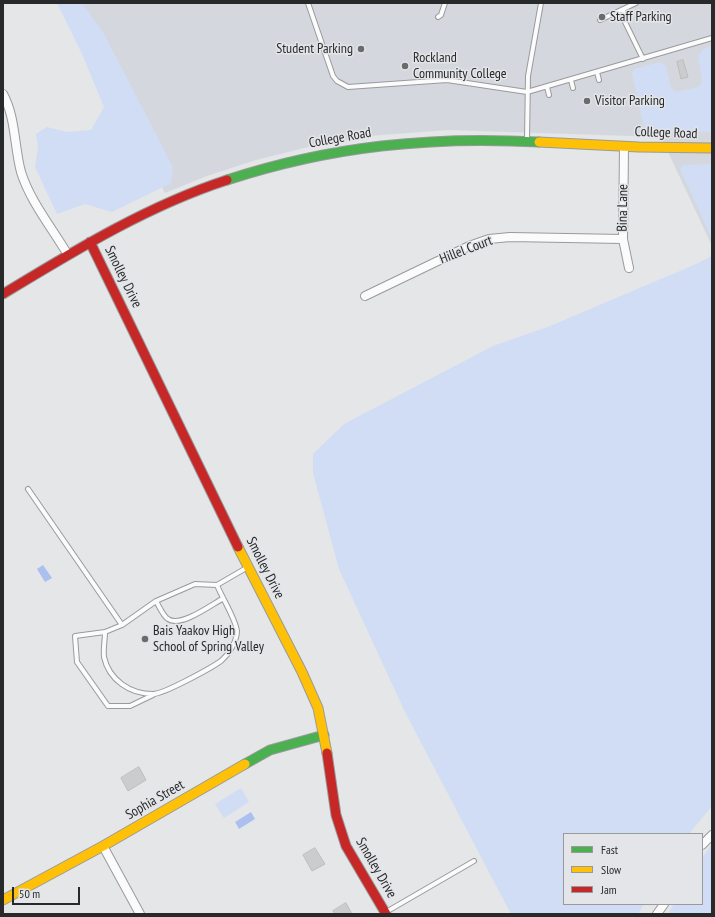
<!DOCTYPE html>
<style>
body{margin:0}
#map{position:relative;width:715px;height:917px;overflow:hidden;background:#e4e6e8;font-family:"PT Sans Narrow",sans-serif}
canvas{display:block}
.frame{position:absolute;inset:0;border:4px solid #28292a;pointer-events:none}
.legend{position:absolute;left:563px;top:833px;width:140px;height:72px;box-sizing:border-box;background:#e3e5e9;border:1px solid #989a9d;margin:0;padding:5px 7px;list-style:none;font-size:12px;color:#28292a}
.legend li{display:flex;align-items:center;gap:8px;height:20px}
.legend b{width:20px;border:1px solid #989a9d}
.scale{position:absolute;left:12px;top:887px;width:68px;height:18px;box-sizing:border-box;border:2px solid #28292a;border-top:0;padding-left:5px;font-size:12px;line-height:14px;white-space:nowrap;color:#28292a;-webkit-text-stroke:3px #e3e5e9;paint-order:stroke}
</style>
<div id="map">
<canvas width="715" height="917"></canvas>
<div class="frame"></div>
<ul class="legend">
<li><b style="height:5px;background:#4caf50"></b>Fast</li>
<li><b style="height:5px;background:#ffc107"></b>Slow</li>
<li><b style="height:5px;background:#c62828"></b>Jam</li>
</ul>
<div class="scale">50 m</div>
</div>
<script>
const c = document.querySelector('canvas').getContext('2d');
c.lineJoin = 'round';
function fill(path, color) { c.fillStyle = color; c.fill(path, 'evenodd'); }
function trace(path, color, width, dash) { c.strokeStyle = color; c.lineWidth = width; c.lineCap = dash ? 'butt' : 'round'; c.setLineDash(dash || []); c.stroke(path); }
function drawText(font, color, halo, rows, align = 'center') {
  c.font = font + ' "PT Sans Narrow",sans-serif'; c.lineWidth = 3; c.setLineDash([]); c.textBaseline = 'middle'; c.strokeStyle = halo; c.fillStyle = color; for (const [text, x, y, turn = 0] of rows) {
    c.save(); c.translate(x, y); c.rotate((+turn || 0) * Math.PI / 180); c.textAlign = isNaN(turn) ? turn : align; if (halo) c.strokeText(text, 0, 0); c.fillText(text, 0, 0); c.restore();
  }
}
fill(new Path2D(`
 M65,3h647v243l-51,-109 -213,-7 -79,6 -57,10 -56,14 -49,16 -42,17z`), '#d4d8de');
fill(new Path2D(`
 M57,3h25l21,29 70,135 -2,16 -59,29 -27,-8 -28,10 -22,-47 3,-20 -2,-13 11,-7 20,5 24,-2 13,-23 -22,-53z
 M712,46v86h-64l-4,-4 -12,-54 2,-5 26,-7 6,4 5,21 4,5 24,-5 3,-5 -4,-26 5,-7z
 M712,164v75l-32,-70 4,-4z
 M712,253v553l-23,28h-125v70h80l-6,10h-127l-106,-202 -66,-143 -26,-96v-19l31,-30 149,-78 57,-20 144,-61 16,-8z
 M241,788l8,14 -25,16 -9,-14z
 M712,844v70h-44l6,-10h28v-46z`), '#d1ddf4');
fill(new Path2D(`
 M43,565l9,13 -7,4 -8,-13z
 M251,812l4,7 -16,10 -4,-7z`), '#abc0ee');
const building = new Path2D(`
 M683,60l5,17 -7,2 -4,-17z
 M139,767l7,13 -18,11 -7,-13z
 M315,848l10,16 -13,7 -9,-16z
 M346,903l6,11h-17l-2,-3z`);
fill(building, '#cbccce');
trace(building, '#bcbdbf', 1);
const lane = new Path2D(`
 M308,3l25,73 4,5 11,6 99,-7 80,12 185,-54
 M623,9l2,13 18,37
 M438,17l3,-2 4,-12
 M600,20l36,-17
 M597,72l2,8
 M571,80l2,8
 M547,87l2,8
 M527,139l1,-63 13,-73
 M28,489l94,136
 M217,585c5,13 20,36 20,47 -1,11 -8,22 -16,29 -10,7 -57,33 -68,33 -23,0 -44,-14 -49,-37 -1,-8 1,-17 1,-25l17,-7 34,-24 39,-17 22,1 31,-18
 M156,601c3,5 7,15 12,18 12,9 43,-14 54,-20
 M105,632l-30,4 2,26 31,44h22l23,-11
 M386,912l88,-51`);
const street = new Path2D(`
 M3,94c13,24 11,52 18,78 9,29 31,56 47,83
 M624,146l-1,93 6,29
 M365,296l104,-50 20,-7 21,-2 113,2
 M702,845l10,-10
 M103,846l37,68
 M657,914l7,-10`);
const fast = new Path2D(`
 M227,180c104,-34 204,-44 312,-38
 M245,764l25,-14 54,-15`);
const slow = new Path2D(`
 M539,142l100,5 73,1
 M238,547l64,125 16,36 9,45
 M3,900l100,-54 142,-82`);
const jam = new Path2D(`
 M90,242l148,305
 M3,294c71,-43 144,-88 224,-114
 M327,753l9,62 10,31 40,68`);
trace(lane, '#999a9c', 6);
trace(street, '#999a9c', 10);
trace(fast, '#999a9c', 11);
trace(slow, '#999a9c', 11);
trace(jam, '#999a9c', 11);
trace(lane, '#fbfbfc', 4);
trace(street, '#fbfbfc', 8);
trace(fast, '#4caf50', 9);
trace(slow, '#ffc107', 9);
trace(jam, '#c62828', 9);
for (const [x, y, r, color] of [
 [602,17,4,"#6a6b6c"],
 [361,49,4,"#6a6b6c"],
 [405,66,4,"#6a6b6c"],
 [587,101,4,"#6a6b6c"],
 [145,639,4,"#6a6b6c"]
]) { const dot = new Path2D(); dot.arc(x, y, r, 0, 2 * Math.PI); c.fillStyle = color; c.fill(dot); trace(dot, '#e3e5e9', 1.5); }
drawText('14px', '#28292a', '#e3e5e9', [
 ["Staff Parking",610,17],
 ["Student Parking",353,49,"right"],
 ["Rockland",413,58],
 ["Community College",413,74],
 ["Visitor Parking",595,101],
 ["Bais Yaakov High",153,631],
 ["School of Spring Valley",153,647]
], 'left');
drawText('14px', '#28292a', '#e3e5e9', [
 ["College Road",666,133,2],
 ["College Road",340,138,-10],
 ["Bina Lane",623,208,-89],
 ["Hillel Court",466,250,-21],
 ["Smolley Drive",123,277,64],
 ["Smolley Drive",265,568,63],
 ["Sophia Street",155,800,-30],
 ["Smolley Drive",376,868,60]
]);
</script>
